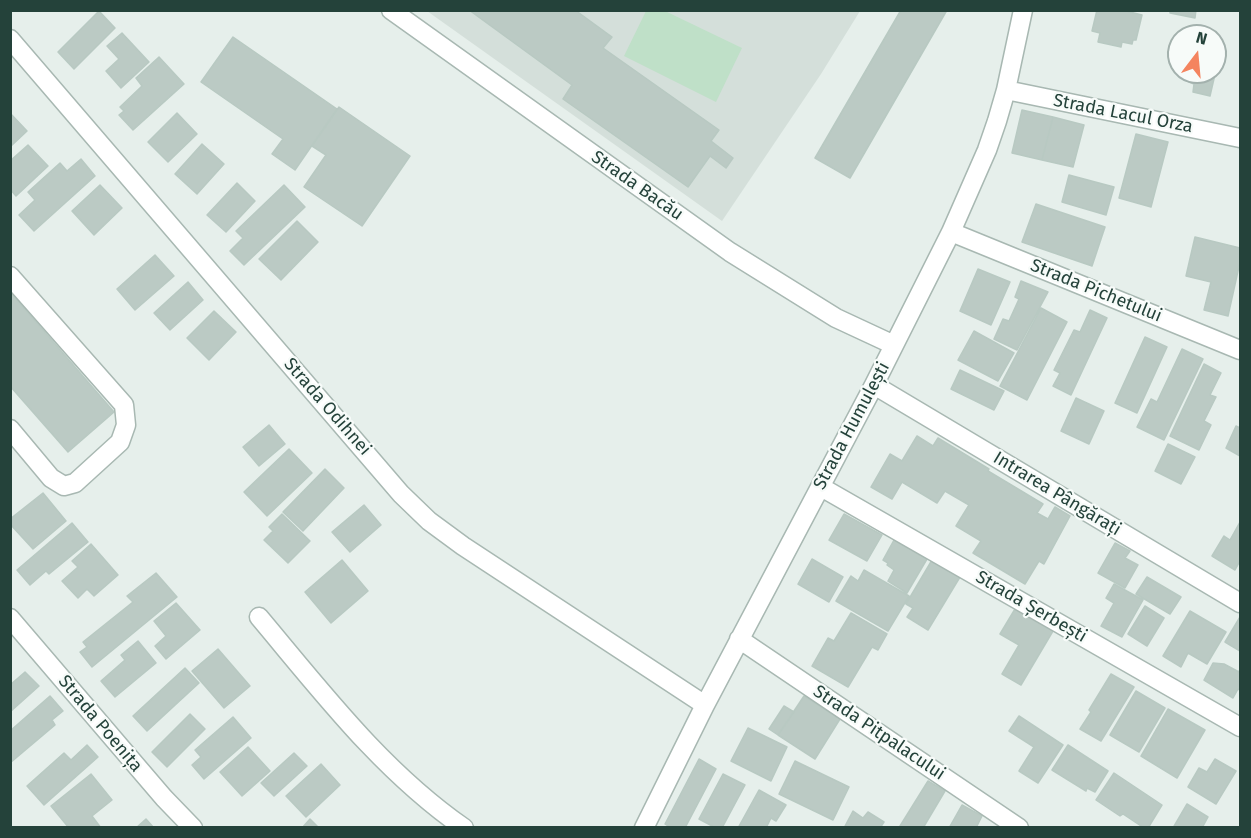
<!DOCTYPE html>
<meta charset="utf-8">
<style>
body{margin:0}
#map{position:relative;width:1251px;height:838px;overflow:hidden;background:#e6efeb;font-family:"Fira Sans",sans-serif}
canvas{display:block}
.frame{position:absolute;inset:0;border:12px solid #24423a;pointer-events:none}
.north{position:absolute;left:1167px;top:24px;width:60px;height:60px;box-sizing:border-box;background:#f7fbf9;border:2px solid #a3b1ad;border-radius:50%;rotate:16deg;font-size:16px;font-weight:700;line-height:24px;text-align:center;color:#24423a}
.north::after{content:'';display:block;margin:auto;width:21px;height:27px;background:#f4845f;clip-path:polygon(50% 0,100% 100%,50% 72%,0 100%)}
</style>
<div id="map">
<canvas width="1251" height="838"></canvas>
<div class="frame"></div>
<div class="north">N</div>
</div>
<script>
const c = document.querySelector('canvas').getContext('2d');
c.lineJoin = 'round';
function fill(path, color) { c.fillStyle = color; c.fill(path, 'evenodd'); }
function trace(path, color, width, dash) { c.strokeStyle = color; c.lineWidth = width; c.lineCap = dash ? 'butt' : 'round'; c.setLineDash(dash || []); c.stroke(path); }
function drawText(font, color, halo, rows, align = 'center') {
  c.font = font + ' "Fira Sans",sans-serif'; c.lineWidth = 4.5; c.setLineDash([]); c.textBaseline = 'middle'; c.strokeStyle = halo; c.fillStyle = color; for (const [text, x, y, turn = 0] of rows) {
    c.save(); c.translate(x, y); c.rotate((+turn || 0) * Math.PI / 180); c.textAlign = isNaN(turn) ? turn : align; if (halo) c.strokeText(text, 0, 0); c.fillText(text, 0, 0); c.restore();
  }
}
fill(new Path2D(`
 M427,11h433l-39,63 -99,147z`), '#d4dfda');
fill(new Path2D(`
 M646,11h19l77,37 -26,54 -92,-46z`), '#bfe0c8');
const building = new Path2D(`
 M469,10h106l37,27 -9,11 116,82 -8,11 22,17 -7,10 -16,-12 -22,31 -125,-88 9,-14z
 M901,10h46l-97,168 -35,-20z
 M1097,10h25l20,5 -6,25h-3l-1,4 -10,-2 -1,5 -23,-5 2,-9 -8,-2z
 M1170,10h26l-1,8 -25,-5z
 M99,11l16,17 -41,41 -16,-17z
 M122,33l27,29 -28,26 -15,-17 13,-12 -12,-13z
 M233,37l104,72 -42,61 -23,-16 11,-15 -82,-57z
 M1215,43l7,1 -12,52 -17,-4 1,-8 -5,-2 2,-10h24z
 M159,57l25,27 -51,46 -14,-15 5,-4 -4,-4 22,-21 -6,-8z
 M339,107l71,49 -48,70 -58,-39 22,-32 -14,-9z
 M1022,110l31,7 -11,43 -30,-7z
 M10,113l17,18 -17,16z
 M177,113l20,21 -29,28 -20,-20z
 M1053,117l31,8 -11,42 -31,-7z
 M1136,134l32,8 -17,65 -32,-9z
 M202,144l22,20 -27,30 -22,-20z
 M28,145l20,21 -32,30 -6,-7v-28z
 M81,159l14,17 -61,55 -15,-16 16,-15 -7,-8 32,-29 7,8z
 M1069,175l45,12 -8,28 -44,-13z
 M237,183l18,18 -29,31 -19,-17z
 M100,185l22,23 -28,27 -22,-24z
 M284,185l21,22 -61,58 -14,-14 13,-13 -7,-7z
 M1036,204l69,23 -13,39 -70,-24z
 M297,221l21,21 -37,38 -22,-21z
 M1195,237l45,11v14l-12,54 -24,-6 7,-28 -25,-6z
 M155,255l19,21 -39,34 -18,-21z
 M978,269l32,13 -19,43 -31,-14z
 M1021,281l27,11 -31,58 -23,-11 9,-20 6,2 10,-22 -4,-2z
 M188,282l15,18 -33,30 -16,-17z
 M10,292l104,120 -46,40 -58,-66z
 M1041,308l26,14 -40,78 -27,-14z
 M1090,310l17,8 -36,77 -18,-9 7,-13 -6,-3 20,-40 6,2z
 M214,311l22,21 -27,28 -22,-22z
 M974,331l40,22 -16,28 -40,-21z
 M1145,337l22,10 -30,66 -22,-10z
 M1182,349l21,10 -39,81 -27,-13 14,-28 6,3z
 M1204,364l17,9 -11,22 6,2 -12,24 7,4 -12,25 -29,-14z
 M960,370l44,21 -10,19 -43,-21z
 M1076,398l28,13 -15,33 -28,-13z
 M269,425l16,19 -26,22 -16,-19z
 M1236,426l4,2v28l-14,-8z
 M917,436l16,10 5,-8 51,31 -1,2 55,33 -6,9 11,6 7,-12 15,9 -26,48 -5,-3 -14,23 -52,-31 8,-12 -25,-15 13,-21 -24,-14 -8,12 -35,-21 -10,17 -21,-12 19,-33 12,7z
 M1168,444l27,13 -14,27 -26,-13z
 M289,449l23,24 -45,43 -23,-24z
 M325,469l19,19 -41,43 -20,-19z
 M43,493l23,28 -33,28 -23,-25v-5z
 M364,505l17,20 -31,27 -18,-20z
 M282,514l28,27 -22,22 -24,-23 9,-9 -4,-4z
 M844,514l38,21 -15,26 -38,-21z
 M1240,522v39l-5,9 -23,-14 12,-20 6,4z
 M72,523l16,19 -39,32 -3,-3 -16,14 -13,-15z
 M894,540l33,19 -20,34 -19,-12 6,-11 -7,-5 1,-2 -5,-3z
 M1115,543l15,8 -5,7 13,7 -13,23 -27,-15z
 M91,544l27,31 -24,21 -7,-7 -9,9 -16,-17 16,-14 -6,-6z
 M812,559l31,18 -14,25 -31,-18z
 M342,560l26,31 -37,32 -26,-31z
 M932,560l28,17 -32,53 -21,-13 6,-9 -7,-4z
 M864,570l45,26 -21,35 -52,-30 15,-25 7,5z
 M156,573l21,24 -85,70 -12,-15 7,-5 -4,-5 50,-40 -6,-6z
 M1147,577l34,20 -11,17 -34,-20z
 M1114,584l29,16 -21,37 -21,-11 13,-23 -8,-5z
 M176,603l24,27 -34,29 -11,-13 11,-10 -12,-15z
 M1145,606l19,12 -17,28 -19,-12z
 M1015,609l38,22 -32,54 -19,-11 17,-29 -19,-11z
 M1190,611l36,21 -19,32 -19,-11 -7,14 -18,-11z
 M851,613l36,21 -9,16 -6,-3 -24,40 -36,-21 16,-28 6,3z
 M1240,617v34l-15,-9z
 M138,641l18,22 -41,34 -14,-16 24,-21 -4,-5z
 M218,649l32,37 -26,22 -32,-37z
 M1213,663l11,1 15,8 1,-3v21l-2,-1 -5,9 -29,-18z
 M185,668l14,15 -52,48 -14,-15z
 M25,672l14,14 -29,26v-27z
 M1111,674l23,13 -33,54 -21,-12 11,-17 -2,-2z
 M1136,691l29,17 -26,44 -29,-17z
 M50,696l13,15 -11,9 3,5 -45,38v-32z
 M804,696l36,23 -25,40 -37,-24z
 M784,706l10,6 -16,23 -9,-6z
 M1168,709l37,21 -28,48 -36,-22z
 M190,714l15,15 -38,38 -15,-15z
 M1019,716l44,29 -25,38 -19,-12 15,-24 -25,-16z
 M233,717l18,21 -47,41 -12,-14 9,-8 -6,-7z
 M748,728l39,19 -16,34 -40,-20z
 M87,745l11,12 -54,48 -17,-19 37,-33 7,7z
 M1068,745l40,26 -13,21 -8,-4 -1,3 -34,-21z
 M248,747l22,24 -28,25 -22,-24z
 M294,753l13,13 -33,30 -13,-13z
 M699,759l17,10 -31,59h-14l-6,-4z
 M1215,759l21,12 -20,33 -28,-17 11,-19 8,4z
 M795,761l54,26 -16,33 -54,-26z
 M321,764l19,21 -34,32 -20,-21z
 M1114,773l48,32 -14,23h-4l-21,-14 -3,2 -24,-16z
 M91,774l21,26 -20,16 9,12h-32l-18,-22z
 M723,774l22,11 -23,43h-6l-17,-9z
 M928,781l17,10 -22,37h-21l-2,-2z
 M759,790l27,15 -10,16 -5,-3 -5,10h-28z
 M1187,804l21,13 -6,11h-29z
 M962,805l20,11 -6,12h-27z
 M853,811l10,7 5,-6 16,10 -4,6h-36z
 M146,819l8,9h-18z
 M310,819l9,9h-17z`);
fill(building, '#bbcac4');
trace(building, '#b8c9c2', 1.5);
const minor = new Path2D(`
 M391,10l339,242 106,66 58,27
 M10,39l391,455 28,27 34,25 242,159
 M1006,90l234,48
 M951,232l289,118
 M10,276l114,129 2,20 -6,17 -45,41 -11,3 -13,-8 -41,-49
 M874,385l366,218
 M821,487l419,240
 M259,617c63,75 123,154 205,211
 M10,618l154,180 29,30
 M739,639l280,189
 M644,828l61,-123 169,-320 77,-153 36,-82 10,-29 9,-31 17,-80`);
trace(minor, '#a8b8b2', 21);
trace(minor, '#fff', 18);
drawText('18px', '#24423a', '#f7fbf9', [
 ["Strada Lacul Orza",1123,114,11],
 ["Strada Bacău",637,186,35],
 ["Strada Pichetului",1096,291,22],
 ["Strada Odihnei",327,407,49],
 ["Strada Humulești",852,426,-62],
 ["Intrarea Pângărați",1057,494,31],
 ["Strada Șerbești",1031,607,30],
 ["Strada Poenița",100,724,50],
 ["Strada Pitpalacului",879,733,34]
]);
</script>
